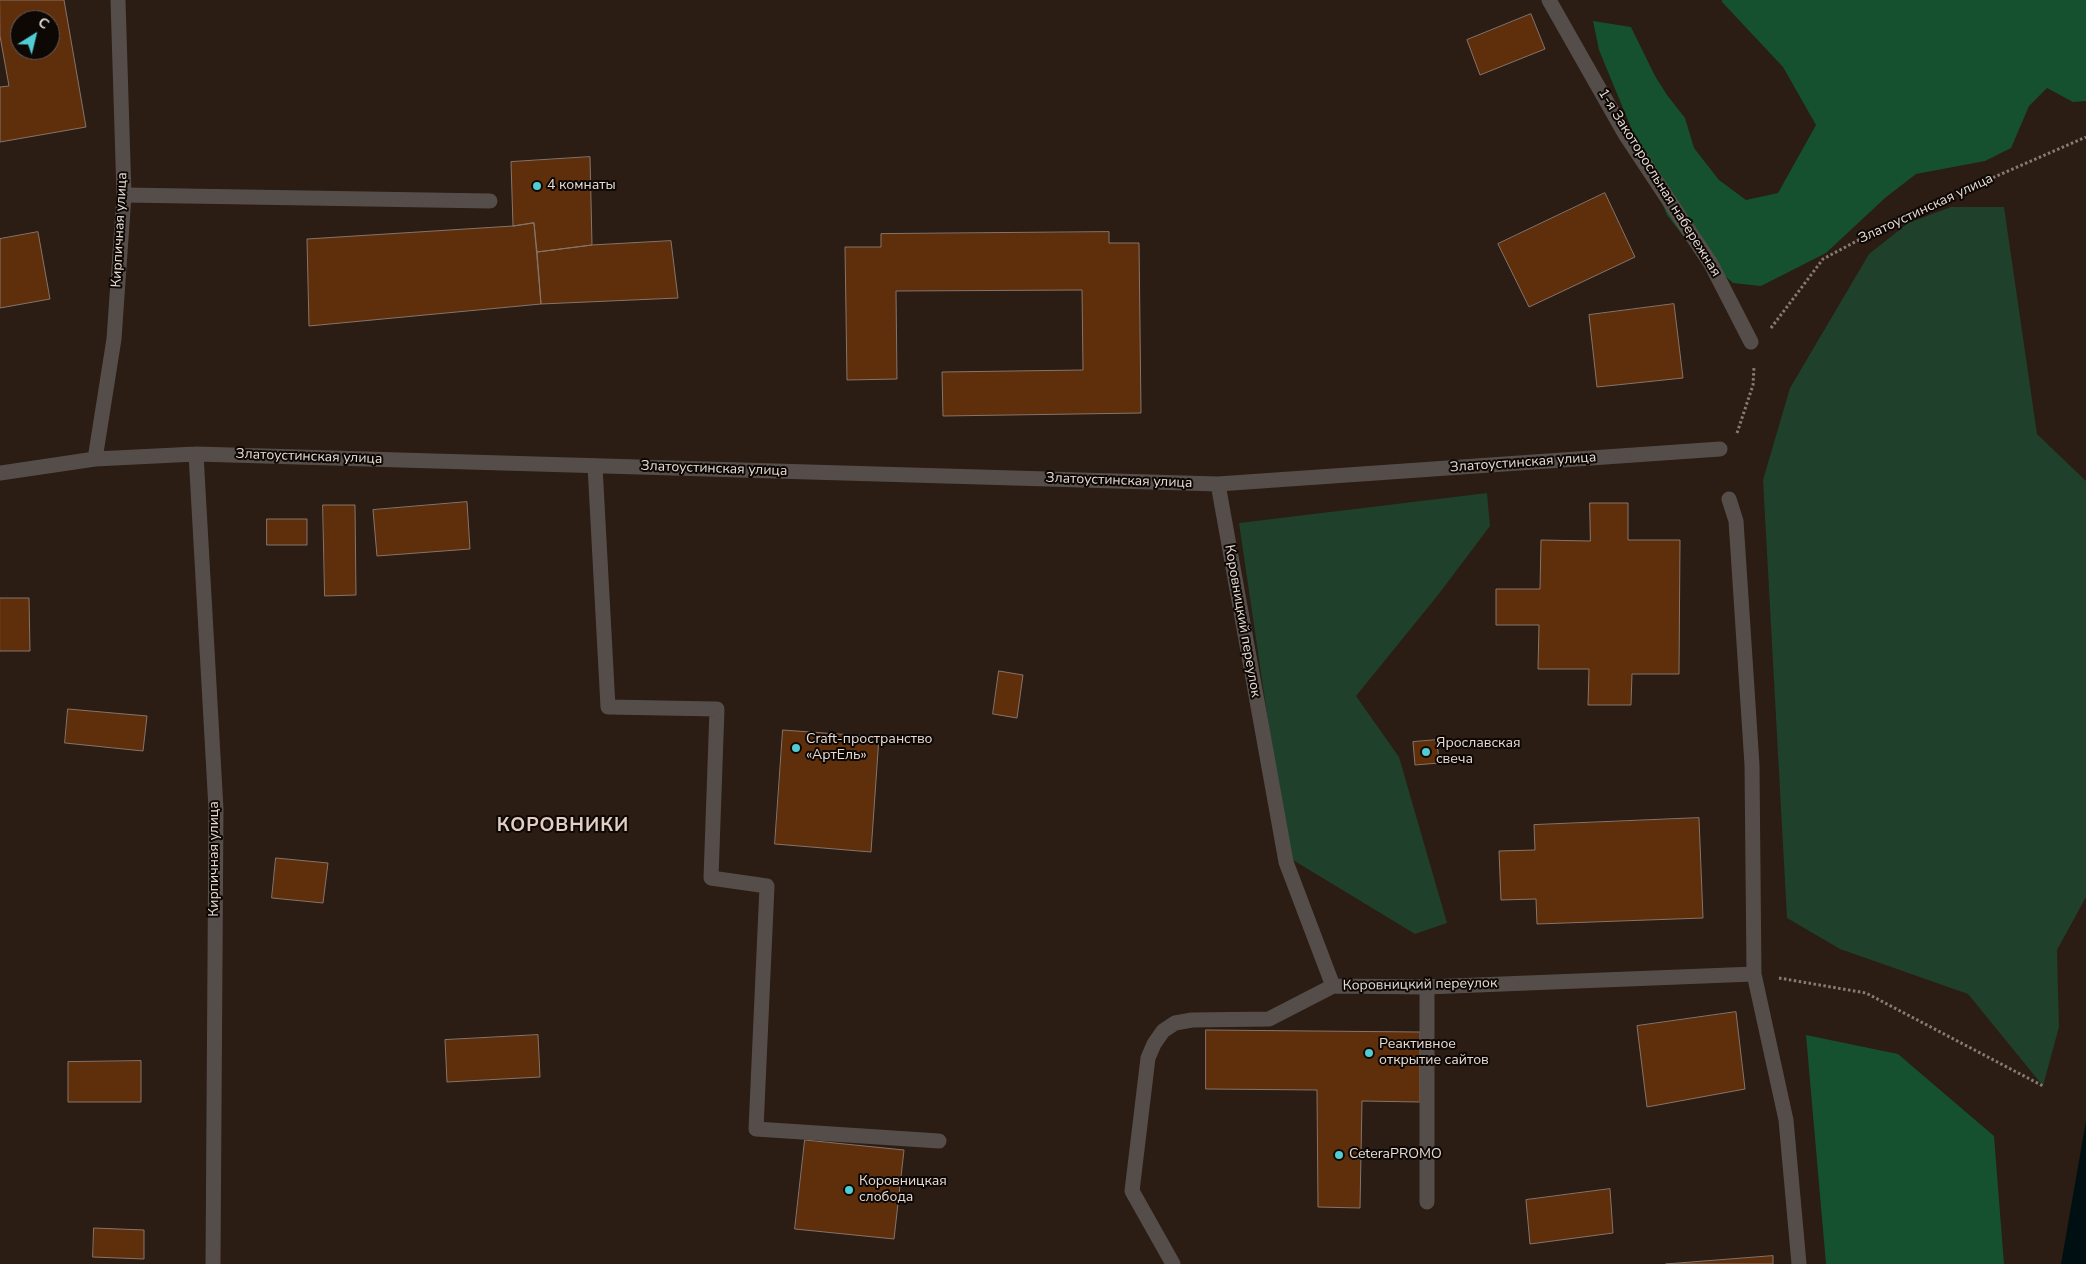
<!DOCTYPE html>
<meta charset="utf-8">
<style>
body{margin:0}
#map{position:relative;width:2086px;height:1264px;overflow:hidden;background:#2b1c14;font-family:"Nunito Sans",sans-serif}
canvas{display:block}
.north{position:absolute;left:10px;top:10px;width:50px;height:50px;box-sizing:border-box;background:#0e0805;border:1px solid #645c58;border-radius:50%;rotate:36deg;font-size:14px;font-weight:700;line-height:20px;text-align:center;color:#e6dbd5}
.north::after{content:'';display:block;margin:auto;width:18px;height:22px;background:#51ccd3;clip-path:polygon(50% 0,100% 100%,50% 72%,0 100%)}
</style>
<div id="map">
<canvas width="2086" height="1264"></canvas>
<div class="north">С</div>
</div>
<script>
const c = document.querySelector('canvas').getContext('2d');
c.lineJoin = 'round';
function fill(path, color) { c.fillStyle = color; c.fill(path, 'evenodd'); }
function trace(path, color, width, dash) { c.strokeStyle = color; c.lineWidth = width; c.lineCap = dash ? 'butt' : 'round'; c.setLineDash(dash || []); c.stroke(path); }
function drawText(font, color, halo, rows, align = 'center') {
  c.font = font + ' "Nunito Sans",sans-serif'; c.lineWidth = 4; c.setLineDash([]); c.textBaseline = 'middle'; c.strokeStyle = halo; c.fillStyle = color; for (const [text, x, y, turn = 0] of rows) {
    c.save(); c.translate(x, y); c.rotate((+turn || 0) * Math.PI / 180); c.textAlign = isNaN(turn) ? turn : align; if (halo) c.strokeText(text, 0, 0); c.fillText(text, 0, 0); c.restore();
  }
}
fill(new Path2D(`
 M1951,207h53l33,227 49,47v416l-29,53 2,77 -16,59 -75,-92 -128,-45 -53,-31 -24,-438 27,-92 79,-134 39,-31z
 M1487,493l3,33 -52,69 -82,101 43,61 48,166 -32,11 -127,-77 -49,-334z`), '#1f402b');
fill(new Path2D(`
 M1722,0h364v101l-13,1 -26,-14 -18,18 -18,42 -26,13 -69,13 -31,24 -59,55 -65,33 -28,-3 -42,-37 -24,-31 -68,-165 -6,-29 38,6 24,49 12,19 18,23 9,30 25,32 27,20 32,-7 38,-68 -33,-58 -61,-65z
 M1806,1035l92,19 96,82 10,128h-178z`), '#15502f');
fill(new Path2D(`
 M2086,1121v143h-25z`), '#001012');
const building = new Path2D(`
 M0,0h64l22,127 -86,15v-55l9,-1 -9,-50zM20,20h30v30h-30z
 M1531,14l14,35 -65,26 -13,-35z
 M590,157l2,88 -55,7 -3,-29 -21,3 -2,-64z
 M1605,193l30,64 -106,50 -31,-63z
 M534,223l7,81 -232,22 -2,-87 206,-13z
 M38,232l12,67 -50,9v-69z
 M1109,232v11h30l2,170 -198,3 -1,-44 141,-2 -1,-80 -186,1 1,88 -50,1 -2,-133h36v-13z
 M671,241l7,57 -137,6 -4,-52 55,-7z
 M1674,304l9,74 -86,9 -8,-72z
 M467,502l3,47 -93,7 -4,-46z
 M1590,503h38v37h52l-1,134h-47l-1,31h-43l1,-36h-51l1,-44h-43v-36h44l1,-49 49,1z
 M323,505h32l1,90 -31,1z
 M267,519h40v26h-40z
 M0,598h29l1,53h-30z
 M999,671l24,4 -6,43 -24,-4z
 M68,709l79,7 -4,35 -78,-8z
 M783,730l96,7 -8,115 -96,-8z
 M1437,740l2,23 -24,2 -2,-23z
 M1699,818l4,100 -166,6 -1,-25 -35,1 -2,-49 36,-1 -1,-25z
 M276,858l52,5 -5,40 -51,-5z
 M1736,1012l9,77 -98,18 -10,-81z
 M1206,1030l214,2v70l-58,-1 -2,107 -42,-1 -1,-117 -111,-1z
 M538,1035l2,42 -93,5 -2,-42z
 M141,1061v41h-73v-40z
 M805,1140l99,10 -10,89 -99,-10z
 M1610,1189l3,44 -83,11 -4,-44z
 M94,1228l50,2v29l-51,-2z
 M1773,1256v8h-107z`);
fill(building, '#5f2f0c');
trace(building, '#86746a', 1);
trace(new Path2D(`
 M1771,328l52,-69 75,-40 188,-82
 M1737,433l16,-48 1,-18
 M1779,978l87,15 177,93`), '#887b74', 3, [2.5, 2.5]);
trace(new Path2D(`
 M124,195l366,6
 M595,466l13,241 109,2 -6,169 56,8 -11,243 183,12
 M1427,987v215`), '#554d49', 15);
trace(new Path2D(`
 M1549,0l76,134 86,130 40,78
 M196,454l20,355 -3,455
 M95,459l19,-120 10,-144 -6,-195
 M0,473l95,-14 101,-5 1022,30 502,-35
 M1218,484l68,378 47,124 94,1 327,-13
 M1729,499l7,22 16,244 2,209 32,146 13,144
 M1173,1264l-41,-73 16,-133 6,-14 9,-13 12,-8 17,-3 77,-1 64,-33`), '#554d49', 15);
for (const [x, y, r, color] of [
 [537,186,5,"#51ccd3"],
 [796,748,5,"#51ccd3"],
 [1426,752,5,"#51ccd3"],
 [1369,1053,5,"#51ccd3"],
 [1339,1155,5,"#51ccd3"],
 [849,1190,5,"#51ccd3"]
]) { const dot = new Path2D(); dot.arc(x, y, r, 0, 2 * Math.PI); c.fillStyle = color; c.fill(dot); trace(dot, '#0e0805', 2); }
drawText('14px', '#e6dbd5', '#0e0805', [
 ["1-я Закоторосльная набережная",1659,183,58],
 ["Златоустинская улица",1926,209,-25],
 ["Кирпичная улица",120,230,-87],
 ["Златоустинская улица",309,457,2],
 ["Златоустинская улица",1523,463,-4],
 ["Златоустинская улица",714,469,2],
 ["Златоустинская улица",1119,481,2],
 ["Коровницкий переулок",1242,621,80],
 ["Кирпичная улица",215,859,-90],
 ["Коровницкий переулок",1420,985,-1]
]);
drawText('14px', '#e6dbd5', '#0e0805', [
 ["4 комнаты",547,186],
 ["Craft-пространство",806,740],
 ["«АртЕль»",806,756],
 ["Ярославская",1436,744],
 ["свеча",1436,760],
 ["Реактивное",1379,1045],
 ["открытие сайтов",1379,1061],
 ["CeteraPROMO",1349,1155],
 ["Коровницкая",859,1182],
 ["слобода",859,1198]
], 'left');
c.letterSpacing = '1px';
drawText('bold 19px', '#e2cec3', '#0e0805', [
 ["КОРОВНИКИ",563,826]
]);
c.letterSpacing = '0px';
</script>
